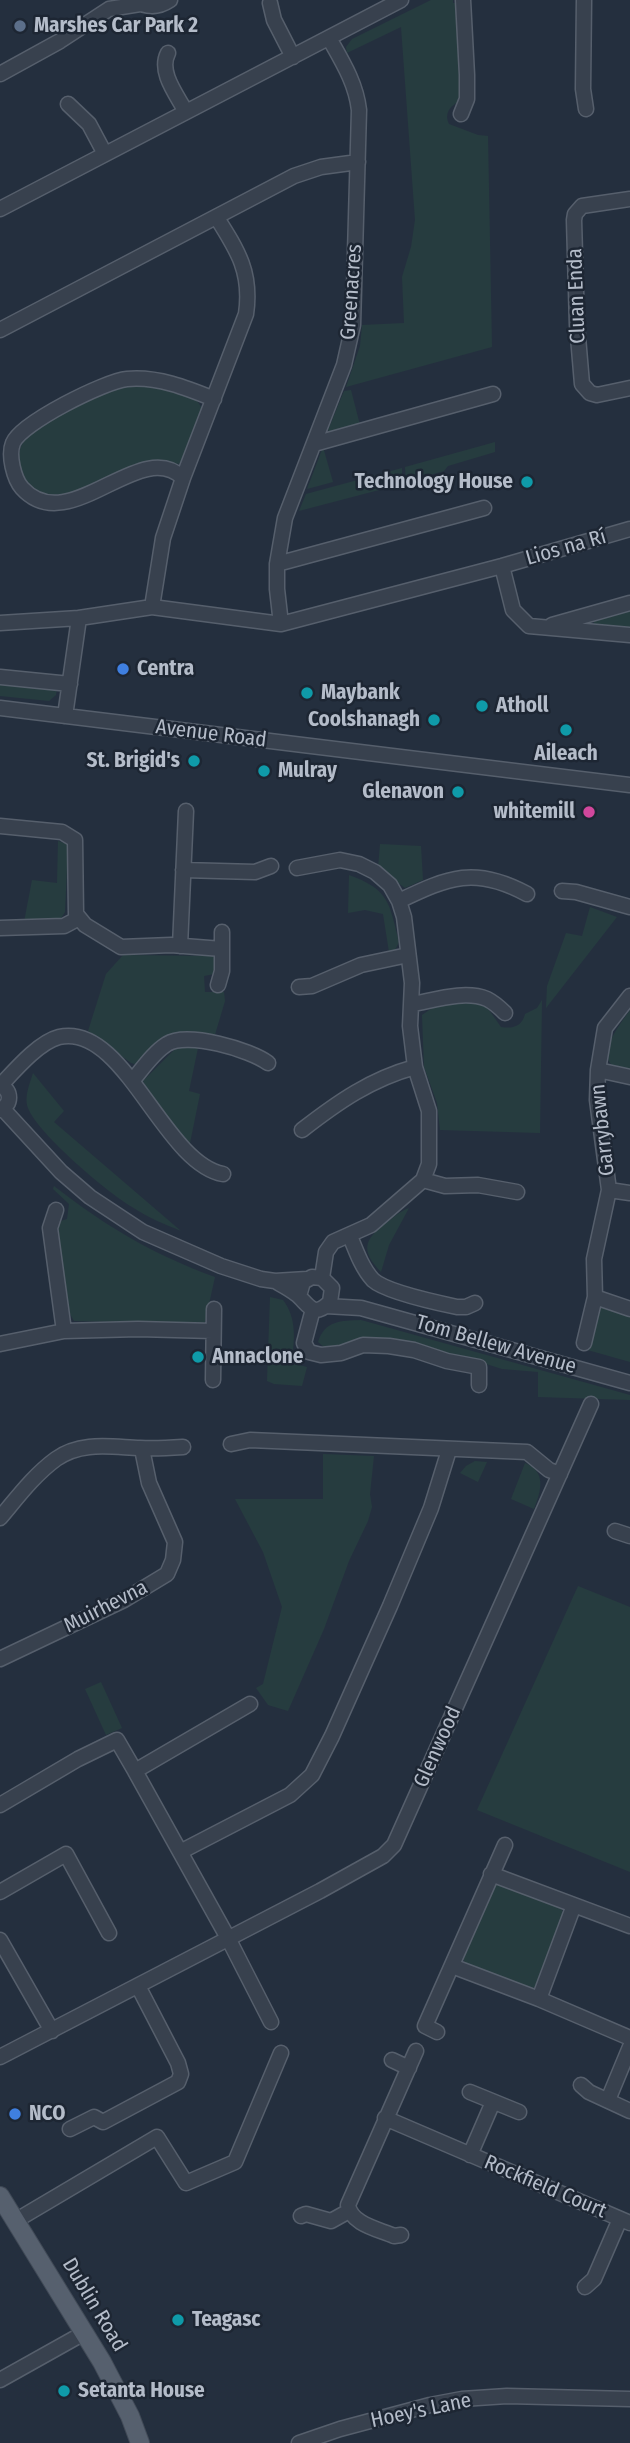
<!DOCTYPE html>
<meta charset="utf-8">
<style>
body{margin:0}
canvas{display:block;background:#242f3e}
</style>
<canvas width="630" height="2443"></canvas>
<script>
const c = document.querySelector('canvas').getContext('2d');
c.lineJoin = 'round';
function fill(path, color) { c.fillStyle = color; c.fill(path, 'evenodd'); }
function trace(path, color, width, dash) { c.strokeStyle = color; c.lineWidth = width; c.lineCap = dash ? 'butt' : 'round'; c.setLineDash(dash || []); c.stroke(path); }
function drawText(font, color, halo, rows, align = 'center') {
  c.font = font + ' "Fira Sans Condensed",sans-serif'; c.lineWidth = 5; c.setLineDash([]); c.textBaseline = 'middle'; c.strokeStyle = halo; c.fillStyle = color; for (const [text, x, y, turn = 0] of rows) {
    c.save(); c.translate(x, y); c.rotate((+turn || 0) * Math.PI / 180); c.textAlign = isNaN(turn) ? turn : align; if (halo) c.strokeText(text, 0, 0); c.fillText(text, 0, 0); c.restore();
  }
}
fill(new Path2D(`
 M431,0h22v3h4l3,98c-10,5 -16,12 -11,23l29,11 10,1 4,211 -146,40 14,-41 2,-21 42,-2 -2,-46 9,-30 4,-27 -14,-193 -54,26 -1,-6 6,-8z
 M149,386c17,4 54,5 53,28l-17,44 -4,5c-10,3 -18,0 -28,1 -35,7 -120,64 -134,3 -3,-13 2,-24 11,-34 36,-22 76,-51 119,-47z
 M351,390l9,35 -28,9 -4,-4 16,-39z
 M495,442v10l-47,14 -4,5 -38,11 -1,-15z
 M323,447l10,35 -26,7z
 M402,468v16l-103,27 7,-17z
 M630,607v23l-36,-5v-7z
 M0,681l57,7 -1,7 -7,6 -49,-5z
 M58,841l9,3 1,4 -3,64 -5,8 -36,2 8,-42 25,3z
 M380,844l41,2 2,34 -18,8 -27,-20z
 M349,875c41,15 40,28 50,67l-4,8 -6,2 -6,-38 -18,-4 -17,3z
 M590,907l27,10 -71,91 1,-22 19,-53 16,3z
 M123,955l94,1v13l-3,5 -10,2 1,16h19l1,9 -11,37c-45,-7 -44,-5 -76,27l-7,-2 -43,-32 18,-57z
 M542,1000l-2,133 -100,-3 -3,-27 -13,-36 -2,-52 16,-11 29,-2 17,3 5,5 12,17c13,2 21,-1 24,-13l12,-6z
 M630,1010v61c-5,-1 -13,-1 -17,-5 -17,-13 9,-44 17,-56z
 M182,1046l16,2 -9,43 11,3 -10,49c-20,-17 -34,-38 -47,-62l31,-31z
 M33,1073l31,38 -10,11 127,109c-17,-7 -34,-14 -49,-24 -24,-14 -99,-77 -105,-102 -2,-11 3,-22 6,-32z
 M54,1186c53,41 98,68 161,91l-10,45 -4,2 -127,-3 -4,-7 -14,-86 5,-7 6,-2 2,-15 -16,-15z
 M409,1208l-20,37 -8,27c-20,-21 -18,-32 5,-49 7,-5 14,-12 23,-15z
 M270,1297l13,3c14,18 12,42 8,63l16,4 -5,19 -28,-2 -7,-3z
 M601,1306l29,9v47l-46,-13 14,-42z
 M361,1320l269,75v5l-92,-3v-25l-36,-3 -25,-8 -119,-20 -26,6h-8l-6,-5c7,-22 23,-21 43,-22z
 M323,1454l51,2 -4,38 2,13 -4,14 -19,40 -25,68 -36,82 -20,-6 -12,-17 7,-4 19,-77 -19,-55 -28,-53h88z
 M475,1461l12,1 -9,20 -18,-9 6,-7z
 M525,1463c22,9 16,28 9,46l-23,-10z
 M578,1586l52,21v265l-153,-62z
 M101,1682l21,46 -16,7 -21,-46z
 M500,1884l58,22 4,4 1,6 -25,68 -6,5 -64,-23 -6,-8 32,-73z`), '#263c3f');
const minor = new Path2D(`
 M134,0c12,8 24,8 36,0
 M584,0l-1,89 3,20
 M270,3l4,17 19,37
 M168,53c-10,19 9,42 18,59
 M0,74l60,-33 49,-32 31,-5
 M68,104l21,20 16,30
 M461,114l6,-15v-24l-4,-75
 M630,199l-48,7 -7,8 -1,6 3,105 5,59 8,9 7,2 33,-7
 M0,209l401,-209
 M0,330l294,-154 27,-9 37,-5
 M314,444l179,-50
 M183,478c-43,-42 -114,62 -161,10 -8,-9 -14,-33 -9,-45 8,-20 92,-62 114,-64 30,-3 60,9 87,20
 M277,564l207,-56
 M502,566l11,44 16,16 101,9
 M152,607l11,-69 20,-60 63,-164c6,-41 -8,-63 -29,-96
 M79,618l73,-11 129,17 221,-58 128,-37
 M0,623l79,-5 -14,98
 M281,624l-4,-35v-25l8,-46 59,-153 9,-40 6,-215c-3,-27 -17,-49 -30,-72
 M552,625l78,-22
 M0,677l70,7
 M0,708l630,77
 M0,826l62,6 13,8 1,74 9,11 36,22 50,-2 51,4
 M297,868l43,-8 19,4 16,8 15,13 9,16 5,16 8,66 -2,43 5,41 14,44v53l-6,16 -52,45 -38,17 -7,10 -4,26
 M183,870l72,2 16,-6
 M562,891l14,1 54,15
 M399,901c50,-24 76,-35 128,-7
 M0,928l64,-2 15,-8
 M180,946l6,-135
 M218,985l4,-14v-39
 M299,987l13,-1 49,-21 47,-10
 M630,996l-25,32 -7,42 -1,30 12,90 -15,69 1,38 35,12
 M413,1004c22,-4 52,-14 74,-5 6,3 13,9 18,14
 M598,1070l32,7
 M133,1080c10,-12 21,-28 34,-36 20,-13 84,6 101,19
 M0,1085c12,6 12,19 0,25
 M1,1085c14,-15 38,-43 58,-48 65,-15 104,126 164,137
 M3,1109l58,63 29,25 53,35 78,34 40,13 14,2 32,-2
 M302,1130c36,-28 69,-51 113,-63
 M423,1180l22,6 33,-1 39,7
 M609,1190l21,3
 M56,1210l-6,18 14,103
 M350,1236c6,15 12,32 23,44 13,12 65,23 84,27h9l9,-4
 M275,1281c7,4 15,8 21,13 12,9 16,26 34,8l2,-14 -10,-10 -10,-1 -9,5 -4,14
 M326,1306l35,2 269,75
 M313,1309l-9,34 5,9 12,3 20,-2 22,-8 26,1 25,4 33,11 32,6v18
 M584,1343l11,-46
 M0,1344l64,-13 74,-2 75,2
 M213,1380l1,-71
 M231,1444l19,-4 277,12 22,18 11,4
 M0,1518c17,-20 34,-43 56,-59 25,-18 55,-12 84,-11 14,1 29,0 43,-1
 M615,1531l15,5
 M0,1659l124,-59 43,-26 6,-14 2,-18 -26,-59 -7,-34
 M250,1704l-115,67 93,167 43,84
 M0,1805l78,-46 39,-19 18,31
 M180,1852l110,-57 22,-20 20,-39 58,-130 41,-98 18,-58
 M491,1874l139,52
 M0,1892l66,-38 43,79
 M0,1940l52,91
 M452,1966l87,33 91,39
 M539,1999l35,-94
 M437,2032l-12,-6 80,-181
 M0,2057l320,-166 63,-35 11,-11 197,-441
 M392,2060l17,8
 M581,2085l8,7 41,19
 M470,2092l49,20
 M608,2100l22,-53
 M385,2118l245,105
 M70,2129l24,-12 9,5 75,-40 3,-8 -3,-11 -40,-77
 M470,2155l23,-53
 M301,2216l5,-2 25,7 18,-10
 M15,2221l142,-84 29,46 49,-21 46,-109
 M401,2235l-7,1c-16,-7 -43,-12 -46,-31l68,-154
 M585,2287l9,-8 26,-60
 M0,2380l84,-47
 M299,2443l41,-14 90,-24 32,-6 45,-3 123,3`);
const major = new Path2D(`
 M0,2196l102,166 28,54 10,27`);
trace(minor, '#565f6c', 17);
trace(major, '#414a57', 20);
trace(minor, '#38414e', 14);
trace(major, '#56606e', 18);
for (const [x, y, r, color] of [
 [20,26,7,"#5c6f8a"],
 [527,482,7,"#0f9aa8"],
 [123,669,7,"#3f7fe0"],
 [307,693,7,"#0f9aa8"],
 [482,706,7,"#0f9aa8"],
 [434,720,7,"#0f9aa8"],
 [566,730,7,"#0f9aa8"],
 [194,761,7,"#0f9aa8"],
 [264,771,7,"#0f9aa8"],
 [458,792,7,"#0f9aa8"],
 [589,812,7,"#d1479c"],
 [198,1357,7,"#0f9aa8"],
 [15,2114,7,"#3f7fe0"],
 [178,2320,7,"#0f9aa8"],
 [64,2391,7,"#0f9aa8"]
]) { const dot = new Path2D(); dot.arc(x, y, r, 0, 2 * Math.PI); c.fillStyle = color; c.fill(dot); trace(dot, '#1d2633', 2.5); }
drawText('bold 21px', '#b4bcc9', '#1d2633', [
 ["Marshes Car Park 2",34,26],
 ["Technology House",513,482,"right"],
 ["Centra",137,669],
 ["Maybank",321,693],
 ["Atholl",496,706],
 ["Coolshanagh",420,720,"right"],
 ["Aileach",566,754,"center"],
 ["St. Brigid's",180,761,"right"],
 ["Mulray",278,771],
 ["Glenavon",444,792,"right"],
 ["whitemill",575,812,"right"],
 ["Annaclone",212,1357],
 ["NCO",29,2114],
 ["Teagasc",192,2320],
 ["Setanta House",78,2391]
], 'left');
drawText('21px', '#b4bcc9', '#1d2633', [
 ["Greenacres",352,292,-86],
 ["Cluan Enda",577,296,-92],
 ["Lios na Rí",566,548,-16],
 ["Avenue Road",211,734,7],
 ["Garrybawn",603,1130,-96],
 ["Tom Bellew Avenue",496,1345,16],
 ["Muirhevna",106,1607,-27],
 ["Glenwood",438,1747,-66],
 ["Rockfield Court",545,2187,23],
 ["Dublin Road",94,2305,59],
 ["Hoey's Lane",421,2411,-12]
]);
</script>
